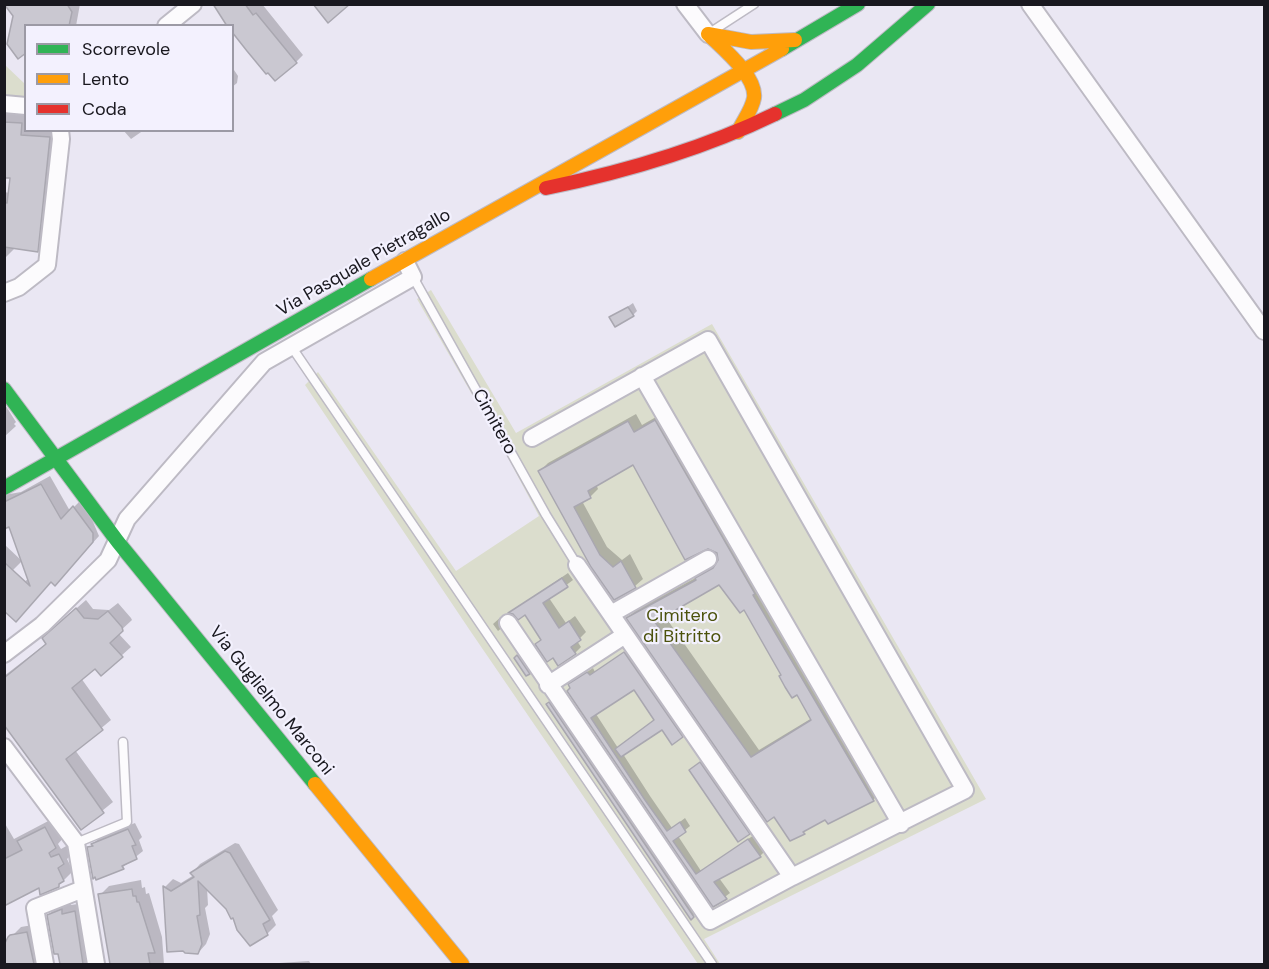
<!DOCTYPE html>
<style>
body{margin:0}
#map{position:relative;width:1269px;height:969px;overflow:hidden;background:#eae7f3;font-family:"DM Sans",sans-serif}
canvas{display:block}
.frame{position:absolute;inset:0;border:6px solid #19181f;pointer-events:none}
.legend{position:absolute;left:24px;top:24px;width:210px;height:108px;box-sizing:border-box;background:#f3f1fe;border:2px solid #9c9aa5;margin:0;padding:8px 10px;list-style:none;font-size:18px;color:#19181f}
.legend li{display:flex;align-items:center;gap:12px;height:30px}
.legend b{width:30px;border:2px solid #9c9aa5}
</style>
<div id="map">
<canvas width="1269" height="969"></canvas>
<div class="frame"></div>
<ul class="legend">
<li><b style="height:8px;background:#30b455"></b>Scorrevole</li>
<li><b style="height:8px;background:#ff9f0a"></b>Lento</li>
<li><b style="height:8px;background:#e5322d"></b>Coda</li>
</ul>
</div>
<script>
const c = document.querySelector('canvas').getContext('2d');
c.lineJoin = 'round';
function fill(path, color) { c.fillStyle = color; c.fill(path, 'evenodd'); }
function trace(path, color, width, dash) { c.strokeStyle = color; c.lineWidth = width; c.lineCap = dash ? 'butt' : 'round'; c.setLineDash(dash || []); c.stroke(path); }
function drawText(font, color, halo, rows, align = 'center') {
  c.font = font + ' "DM Sans",sans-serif'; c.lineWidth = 4.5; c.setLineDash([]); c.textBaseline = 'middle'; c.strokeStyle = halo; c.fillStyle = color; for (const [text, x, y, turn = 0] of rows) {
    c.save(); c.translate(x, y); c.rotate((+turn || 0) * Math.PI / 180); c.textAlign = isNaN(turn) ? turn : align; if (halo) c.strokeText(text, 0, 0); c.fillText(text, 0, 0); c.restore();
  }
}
fill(new Path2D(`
 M5,65l20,19v13l-20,-2z
 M431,290l85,143 196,-109 274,475 -282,140 16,25h-22l-227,-332 -166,-247 13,-13 138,199 83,-55 -39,-73 -83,-144z`), '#dbddcd');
fill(new Path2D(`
 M9,4h71l-4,22h-50l-12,-10z
 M215,4h47l41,51 -7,7 -64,-36z
 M232,67l6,9 -1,7 -5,4z
 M7,112l19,2v16h32l-11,111 -10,9 -22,-2 -9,9h-2v-65l6,1 1,-16 -7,-1v-62z
 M123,130h21l-13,9z
 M633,303l4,8 -4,4 -22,3z
 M4,403l12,19 -2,2 2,2 -12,11z
 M663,413l218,379 -8,8 -47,18 -35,21 -163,-221 8,-8 65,-35 17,-12 2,-3 -2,-8 -84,-89 -38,21 2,5 -8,8 -8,4 25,46 15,13 8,-6 13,25 -8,7 -21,12 -74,-127 8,-8 88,-49 6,11zM719,583l25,25 39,67 14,18 15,25 -53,32 -95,-135z
 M50,476l20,35 13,-13 16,38 -36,40 -56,19 29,-22 -27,-48 -5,2v-32l17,-3z
 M4,544l18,17 -9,9 -9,5z
 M568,573l5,7 -24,18 17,25 9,-7 11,16 -9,9 4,6 -6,6 -22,3 -16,-12 5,-5 -17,-26 -14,-1z
 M86,600l7,9 16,1 9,-7 13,15 1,2 -14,13 13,14 -30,27 -6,-7 -14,11 30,42 -36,30 38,52 -32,26 -77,-106v-46l43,-33 6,-14z
 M502,616l2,10 -6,5 -5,-7z
 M630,649l57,82 -5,5 -20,-8 -39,26 27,42 22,32 13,-10 5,8 -12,10 23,35 53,-36 11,16 -5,5 -41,22 11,15 -16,12 -146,-214 7,-11 18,-12 2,4zM635,688l20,32 -37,28 -22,-34z
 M520,653l13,15 -4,5 -13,-15z
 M552,700l146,211 -7,6 -143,-212z
 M704,760l48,69 -3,4 -55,-66z
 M54,818l10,19 -6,7 3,5 7,-4 5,8 -6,6 6,12 -15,15h-18l-36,18v-82l10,17z
 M135,823l7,14 -3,3 4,11 -20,16 -34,-19 11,-11z
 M235,843l4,1 39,66 -6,6 4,9 -9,9 -17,10 -22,-36 -21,-20 1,17 -3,3 5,26 -4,10 -8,9 -14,-4 -15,1 -4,-63 8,-8 8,4 13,-8 -2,-2 8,-9z
 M141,880l1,8 3,-1 1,7 3,-1 13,44 2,27h-53l-11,-69 9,-9z
 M70,901l1,4 13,-2 9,61h-31l-14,-49 10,-9z
 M38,924l7,40h-41v-24l6,-2 11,-11z
 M309,961l2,3h-47z`), '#0003');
const building = new Path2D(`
 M4,4h63l5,8 -3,14h-43v27l-8,6 -11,-15 6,-28z
 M213,4h32l8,11 3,-2 41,50 -22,18 -7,-8 -2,1 -19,-23 -15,-19v-6h-5z
 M313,4h37l-22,19z
 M4,122l18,1 -1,12 29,2 -12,115 -34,-5v-45l3,1 3,-25h-6z
 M628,307l6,9 -19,11 -6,-10z
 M655,420l100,174 -2,1 121,206 -46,23 -3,-4 -22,12 2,2 -15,7 -16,-24 -7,5 -141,-204 70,-38 -1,-2 18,-10 5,-8 -1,-7 -9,-4 -23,11 -52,-95 -45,26 3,7 -17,9 26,48 13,12 8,-6 15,27 -22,12 -23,-33 -53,-96 90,-50 6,11zM719,585l21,28 4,-3 37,65 -2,1 6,11 7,11 5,-3 14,25 -60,37 -96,-135z
 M41,484l20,35 12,-13 20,27v9l-38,44 -4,-4 -35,40 -12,-11v-49l26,24 -21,-59 -5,2v-27z
 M562,578l6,9 -25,16 16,25 10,-7 12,19 -10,7 5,7 -18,12 -5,-8 -6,4 -12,-18 6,-4 -16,-25 -7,5 -5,-6 -5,-1z
 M76,608l8,10 14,1 10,-8 14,16 1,4 -13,12 13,14 -22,19 -6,-7 -23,19 31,42 -37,29 38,54 -23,17 -77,-105v-47l42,-34 -4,-6z
 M624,652l59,85 -11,8 -10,-15 -41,27 -6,-8 39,-29 -20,-30 -43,28 54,82 22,31 13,-9 6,10 -13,9 23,33 52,-35 13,18 -47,25 13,17 -14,8 -146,-216 3,-3 -2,-4 19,-12 3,3z
 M517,655l13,19 -4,2 -12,-18z
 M549,702l145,215 -3,3 -145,-216z
 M700,762l50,72 -12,8 -49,-72z
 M45,827l11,21 -7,5 2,4 8,-3 5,10 -6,4 6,13 -5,3v3l-19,8 -1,-7 -35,18v-47l18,-9 -5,-9z
 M128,829l8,16 -4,1 5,13 -15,7 2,3 -28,11 -1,-3 -2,2 -6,-32 6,-1 -2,-2z
 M225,851l5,2 40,67 -7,4 5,11 -18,11 -13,-16 -4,-12 -2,1 -5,-10 -28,-28 2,34 -3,1 5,28 -4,10 -13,-1 -2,-2 -16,1 -4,-66 8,5 23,-14 -4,-4z
 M132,889l1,7h3l1,6h2l16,51h-7l2,11h-40l-12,-70z
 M62,909v5l13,-3 8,53h-23l-2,-10h-4l-7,-39z
 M27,932l7,32h-30v-19l4,-8 2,-2z`);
fill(building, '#cac8d1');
trace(building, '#a9a7b0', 1.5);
const lane = new Path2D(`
 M714,30l40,-26
 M413,277l133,238 31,50
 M291,346l421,618
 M76,843l51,-21 -4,-80`);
const street = new Path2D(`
 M685,4l23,30
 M1030,4l234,327
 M166,26l27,-22
 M4,104l22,2
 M4,293l15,-6 28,-22 14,-126 -1,-9
 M642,376l259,448
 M577,565l215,312
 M611,614l97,-55
 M508,623l202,298 82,-44 173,-87 -257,-450 -176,98
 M4,654l38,-29 66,-65 19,-41 137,-157 149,-85 -8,-16
 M548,685l77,-50
 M4,747l72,96 20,121
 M45,964l-10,-56 48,-19`);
const fast = new Path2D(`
 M782,49l76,-45
 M775,114l29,-14 53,-35 71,-61
 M4,389l114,153 197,242
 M4,488l367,-209`);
const slow = new Path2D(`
 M708,34c14,14 49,42 46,64 -2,12 -11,23 -16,34
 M708,34l43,8 44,-2
 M371,279l411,-230
 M315,784l147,180`);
const jam = new Path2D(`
 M546,188c78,-16 157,-39 229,-74`);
trace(lane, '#bdbac4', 11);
trace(street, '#bdbac4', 20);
trace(fast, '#bdbac4', 16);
trace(slow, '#bdbac4', 16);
trace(jam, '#bdbac4', 16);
trace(lane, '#fcfbfd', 8);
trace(street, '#fcfbfd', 16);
trace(fast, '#30b455', 14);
trace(slow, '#ff9f0a', 14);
trace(jam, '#e5322d', 14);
drawText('18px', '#19181f', '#f3f1fe', [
 ["Via Pasquale Pietragallo",364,263,-30],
 ["Cimitero",494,422,61],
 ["Via Guglielmo Marconi",271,701,51]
]);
drawText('18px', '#4c520d', '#f3f1fe', [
 ["Cimitero",682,616],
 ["di Bitritto",682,637]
]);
</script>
